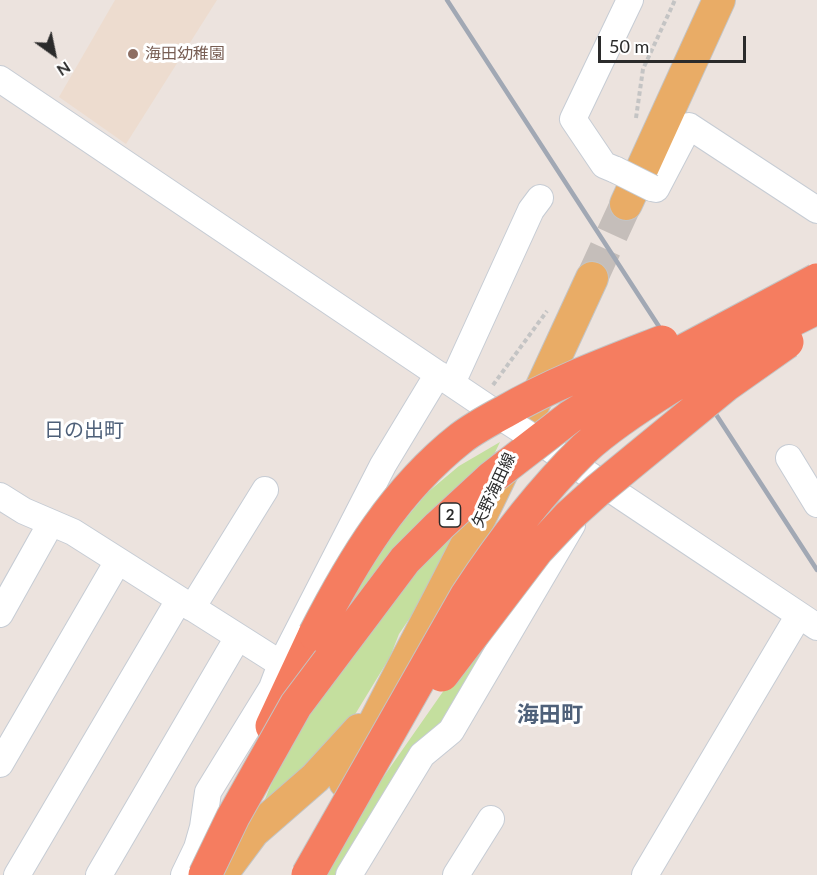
<!DOCTYPE html>
<meta charset="utf-8">
<style>
body{margin:0}
#map{position:relative;width:817px;height:875px;overflow:hidden;background:#ece3de;font-family:Lato,sans-serif}
canvas{display:block}
.north{position:absolute;left:24px;top:24px;width:60px;height:60px;-webkit-text-stroke:4px #fff;paint-order:stroke;rotate:147deg;font-size:16px;font-weight:700;line-height:24px;text-align:center;color:#2b2b2b}
.north::after{content:'';display:block;margin:auto;width:21px;height:27px;background:#2b2b2b;clip-path:polygon(50% 0,100% 100%,50% 72%,0 100%)}
.scale{position:absolute;left:598px;top:36px;width:148px;height:27px;box-sizing:border-box;border:3px solid #2b2b2b;border-top:0;padding-left:8px;font-size:18px;line-height:21px;white-space:nowrap;color:#2b2b2b;-webkit-text-stroke:4px #fff;paint-order:stroke}
</style>
<div id="map">
<canvas width="817" height="875"></canvas>
<div class="north">N</div>
<div class="scale">50 m</div>
</div>
<script>
const c = document.querySelector('canvas').getContext('2d');
c.lineJoin = 'round';
function fill(path, color) { c.fillStyle = color; c.fill(path, 'evenodd'); }
function trace(path, color, width, dash) { c.strokeStyle = color; c.lineWidth = width; c.lineCap = dash ? 'butt' : 'round'; c.setLineDash(dash || []); c.stroke(path); }
function drawText(font, color, halo, rows, align = 'center') {
  c.font = font + ' Lato,"Noto Sans JP",sans-serif'; c.lineWidth = 6; c.setLineDash([]); c.textBaseline = 'middle'; c.strokeStyle = halo; c.fillStyle = color; for (const [text, x, y, turn = 0] of rows) {
    c.save(); c.translate(x, y); c.rotate((+turn || 0) * Math.PI / 180); c.textAlign = isNaN(turn) ? turn : align; if (halo) c.strokeText(text, 0, 0); c.fillText(text, 0, 0); c.restore();
  }
}
fill(new Path2D(`
 M115,0h102l-91,144 -67,-47z`), '#eddccf');
fill(new Path2D(`
 M500,442l-25,52 -57,112 -19,28 -9,23 -39,64 -90,88 83,-203 47,-70 37,-44 31,-26z
 M512,607l-61,104 -113,164h-23l141,-202z`), '#c4df9e');
trace(new Path2D(`
 M592,278l34,-74`), '#c5beba', 32, [32, 16]);
const minor = new Path2D(`
 M0,79l509,343
 M616,170l-12,-5 -31,-46 57,-119
 M652,188l4,1 33,-63 128,84
 M452,383l79,-173 9,-12
 M537,440l280,187
 M789,458l28,46
 M0,496l24,15 49,21 208,132
 M192,608l73,-118
 M0,614l51,-91
 M0,764l118,-203
 M17,875l162,-275
 M99,875l139,-238
 M184,875l13,-27 6,-21 5,-35 64,-104 9,-24 102,-199 55,-91
 M349,875l73,-120 29,-24 121,-206
 M456,875l35,-56
 M645,875l154,-260`);
const major = new Path2D(`
 M626,204l93,-204
 M531,410l61,-132
 M345,782c51,-106 110,-209 160,-316
 M221,875l32,-43 62,-54 44,-48`);
const highway = new Path2D(`
 M272,726l43,-92`);
trace(minor, '#c6ccd4', 28);
trace(major, '#c4c4c4', 34);
trace(highway, '#c4c4c4', 35);
trace(new Path2D(`
 M636,118l7,-49 32,-69
 M493,385l54,-74`), '#c4c4c4', 4, [4.5, 3]);
trace(minor, '#fff', 26);
trace(major, '#e9ac66', 32);
trace(highway, '#f57d60', 33);
trace(new Path2D(`
 M447,0l370,570`), '#a1a8b4', 4.5);
const minorBridge = new Path2D(`
 M616,170l36,18
 M509,422l28,18`);
const highwayBridge = new Path2D(`
 M315,634c38,-74 80,-144 146,-196 13,-10 28,-18 43,-26 50,-29 104,-49 158,-70
 M442,675l95,-125 32,-34 29,-26 128,-105 61,-43
 M205,875l28,-58 63,-112 109,-145 34,-34 52,-48 79,-61 66,-41 181,-96
 M308,875l159,-280c34,-52 72,-102 117,-146 25,-23 56,-43 85,-61 48,-29 97,-56 148,-80`);
trace(minorBridge, '#c6ccd4', 28, []);
trace(highwayBridge, '#c4c4c4', 35, []);
trace(minorBridge, '#fff', 26);
trace(highwayBridge, '#f57d60', 33);
for (const [x, y, r, color] of [
 [133,54,6,"#8d6e63"]
]) { const dot = new Path2D(); dot.arc(x, y, r, 0, 2 * Math.PI); c.fillStyle = color; c.fill(dot); trace(dot, '#fff', 2); }
for (const [x, y, w] of [
 [450,515,21]
]) { const box = new Path2D(); box.roundRect(x - w / 2, y - 12, w, 24, 4.5); c.fillStyle = '#fff'; c.fill(box); trace(box, '#2b2b2b', 1.5); }
drawText('bold 15px', '#2b2b2b', null, [
 ["2",450,515]
]);
drawText('16px', '#785e54', '#fff', [
 ["海田幼稚園",145,54]
], 'left');
drawText('16px', '#2b2b2b', '#fff', [
 ["矢野海田線",494,490,-65]
]);
drawText('20px', '#4e6079', '#fff', [
 ["日の出町",84,431]
]);
drawText('bold 22px', '#4e6079', '#fff', [
 ["海田町",550,715]
]);
</script>
